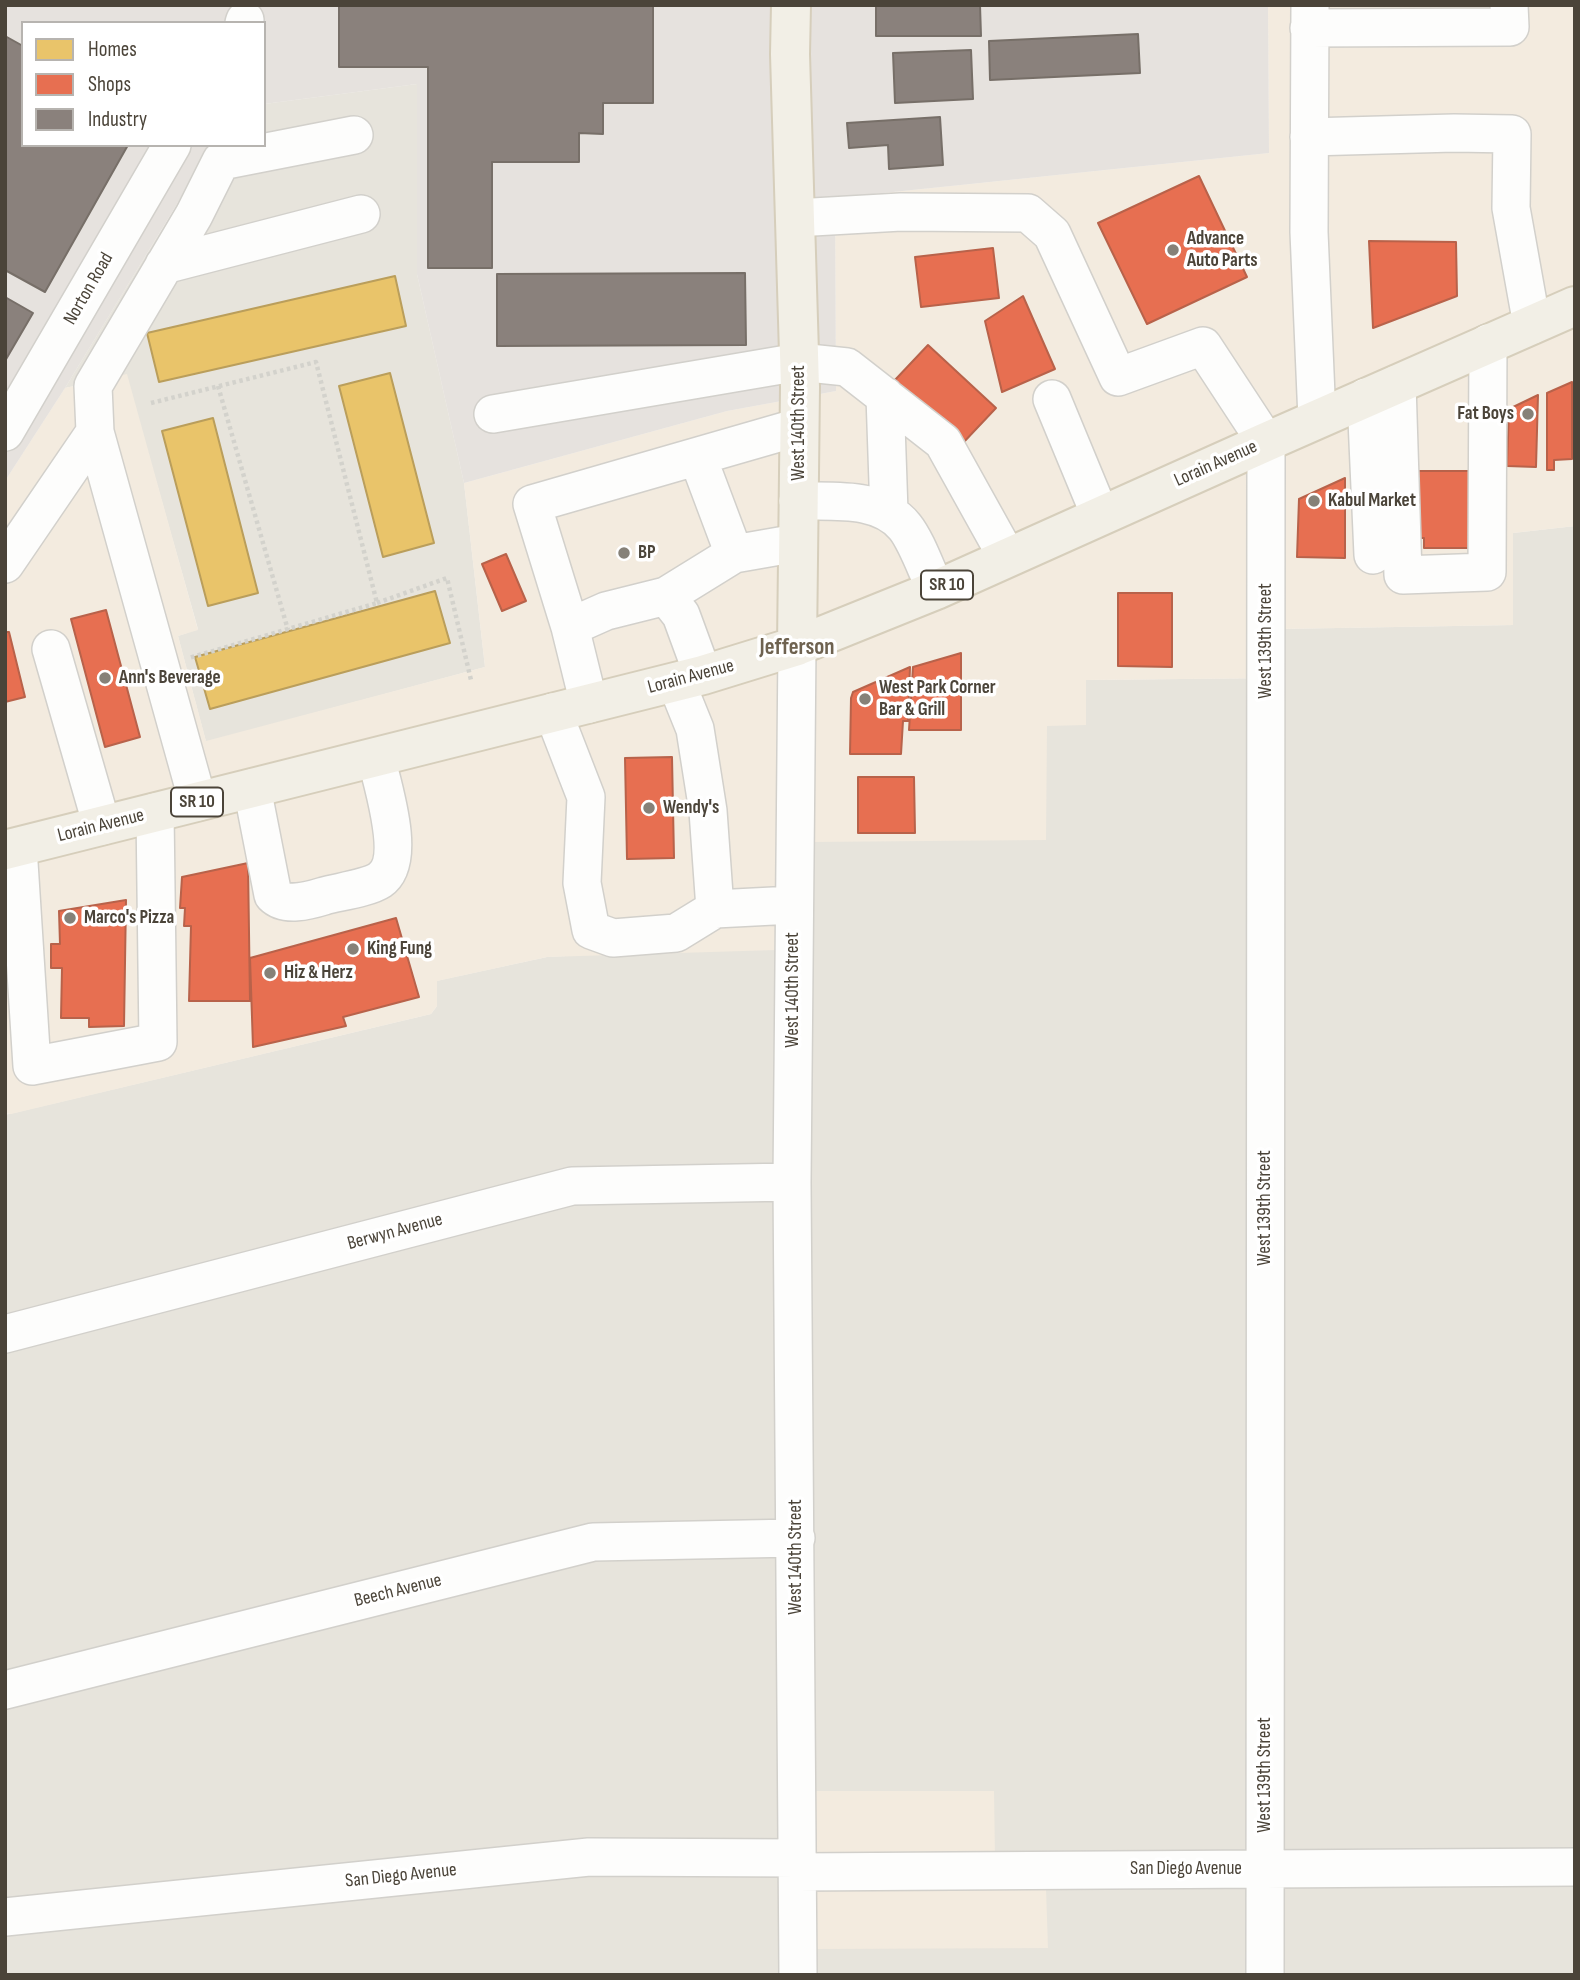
<!DOCTYPE html>
<style>
body{margin:0}
#map{position:relative;width:1580px;height:1980px;overflow:hidden;background:#f4f2ee;font-family:"Sofia Sans Condensed",sans-serif}
canvas{display:block}
.frame{position:absolute;inset:0;border:7px solid #4b4439;pointer-events:none}
.legend{position:absolute;left:21px;top:21px;width:245px;height:126px;box-sizing:border-box;background:#fff;border:2px solid #b7b4b0;margin:0;padding:9px 12px;list-style:none;font-size:21px;color:#4b4439}
.legend li{display:flex;align-items:center;gap:14px;height:35px}
.legend b{width:35px;border:2px solid #b7b4b0}
</style>
<div id="map">
<canvas width="1580" height="1980"></canvas>
<div class="frame"></div>
<ul class="legend">
<li><b style="height:19px;background:#e9c46a"></b>Homes</li>
<li><b style="height:19px;background:#e76f51"></b>Shops</li>
<li><b style="height:19px;background:#8a817c"></b>Industry</li>
</ul>
</div>
<script>
const c = document.querySelector('canvas').getContext('2d');
c.lineJoin = 'round';
function fill(path, color) { c.fillStyle = color; c.fill(path, 'evenodd'); }
function trace(path, color, width, dash) { c.strokeStyle = color; c.lineWidth = width; c.lineCap = dash ? 'butt' : 'round'; c.setLineDash(dash || []); c.stroke(path); }
function drawText(font, color, halo, rows, align = 'center') {
  c.font = font + ' "Sofia Sans Condensed",sans-serif'; c.lineWidth = 7; c.setLineDash([]); c.textBaseline = 'middle'; c.strokeStyle = halo; c.fillStyle = color; for (const [text, x, y, turn = 0] of rows) {
    c.save(); c.translate(x, y); c.rotate((+turn || 0) * Math.PI / 180); c.textAlign = isNaN(turn) ? turn : align; if (halo) c.strokeText(text, 0, 0); c.fillText(text, 0, 0); c.restore();
  }
}
fill(new Path2D(`
 M417,84v190l47,209 21,184 -279,75 -28,-106 20,-7 -72,-254 -61,13 148,-243h51v-41z
 M1575,526v1449h-1570v-860l426,-101 6,-8 -1,-25 111,-24 38,-2 462,-230 38,-45 192,-2 1,-49 235,-4v-92z`), '#e7e4dc');
fill(new Path2D(`
 M1268,5h307v521l-62,7v92l-235,4 -1,49 -191,2v45l-39,1 -1,114 -235,2 -2,107 -262,8 -110,24v25l-6,8 -420,100 -6,-1v-632l60,-93 62,-14 71,256 -20,6 28,105 279,-74 -21,-184 263,-72 109,-20 -1,-193 434,-45z
 M810,1791h184l1,67 50,1 3,89 -234,1z`), '#f3ebdf');
fill(new Path2D(`
 M5,5h1263l1,148 -434,45 1,193 -109,20 -263,72 -47,-209v-190l-153,20v-81h-241v122h190l-148,243 -60,93z`), '#e6e2de');
const homes = new Path2D(`
 M395,276l11,50 -247,56 -12,-49z
 M390,373l44,170 -51,14 -44,-171z
 M213,418l45,175 -50,13 -46,-175z
 M435,591l15,52 -240,66 -15,-52z`);
fill(homes, '#e9c46a');
trace(homes, '#ba9e5b', 2);
const shops = new Path2D(`
 M1199,176l48,101 -100,47 -49,-101z
 M1369,241l87,1 1,54 -84,32z
 M993,248l6,50 -78,9 -6,-50z
 M1023,296l32,73 -53,23 -17,-71z
 M928,345l68,63 -34,36 -68,-63z
 M1572,382v77l-18,1v10h-7v-77z
 M1538,395l-2,72 -29,-1 2,-57z
 M1417,471h61l-6,77h-48v-10h-7z
 M1345,478v80l-48,-1 2,-58z
 M506,554l20,47 -24,10 -20,-47z
 M1118,593h54v74l-54,-1z
 M106,610l34,127 -35,10 -34,-128z
 M5,632h4l16,65 -20,5z
 M961,653v77h-52l4,-63z
 M910,667l-2,54h-5l-2,33h-51l1,-56 2,-6z
 M672,757l2,101 -47,1 -2,-101z
 M858,777h56l1,56h-57z
 M248,863l2,138h-61l2,-75h-7l1,-18h-5l2,-31z
 M126,900l-2,126 -35,1v-9h-28l1,-50h-11v-24h9l-1,-33z
 M396,918l23,79 -76,20 3,9 -93,21 -3,-89z`);
fill(shops, '#e76f51');
trace(shops, '#b8624a', 2);
const industry = new Path2D(`
 M339,5h314v98h-50v31l-24,-1v29h-87v106h-64v-201h-89z
 M876,5h104l1,31h-105z
 M1138,34l2,39 -150,7 -1,-39z
 M5,36l18,10v99h105l-83,147 -40,-22z
 M971,50l2,49 -78,4 -2,-50z
 M940,117l3,48 -54,4 -1,-24 -39,3 -2,-25z
 M745,273l1,72 -249,1v-72z
 M5,297l28,16 -28,48z`);
fill(industry, '#8a817c');
trace(industry, '#776f68', 2);
const minor = new Path2D(`
 M1310,5l-1,227 8,187
 M244,23l1,-3
 M1309,28l201,-1 -1,-22
 M1309,137l145,-4 58,1 -1,74 21,117
 M795,218l106,-6 127,1 24,21 66,143 85,-31 63,96 -1,1533
 M164,265l197,-51
 M1397,384l6,191 84,-3 1,-229
 M885,396l4,116
 M1366,397l7,158
 M1052,399l48,116
 M493,414l306,-52 48,5 96,75 64,115
 M5,432l167,-287
 M698,458l36,96
 M798,501c35,1 82,-5 107,26 12,15 22,45 31,63
 M5,564l90,-132
 M666,596l68,-42 63,-11
 M570,627l-38,-123 267,-77
 M797,646l-5,536 6,793
 M51,649l51,177
 M676,682l19,47 13,82 7,98
 M589,704l-19,-77 36,-16 60,-15 15,19 22,60
 M553,712l33,85 -4,86 9,47 22,8 63,-5 39,-24 78,-4
 M252,788l21,107c12,12 35,6 51,1 14,-4 44,-8 56,-16 28,-19 2,-96 -4,-123
 M198,802l-103,-370 -2,-46 101,-171 27,-54 133,-26
 M18,847l14,219 126,-24 -3,-230
 M5,1334l567,-148 220,-4
 M5,1690l588,-148 203,-4
 M797,1872l778,-5
 M5,1917l584,-60 208,1`);
const major = new Path2D(`
 M791,5l-1,49 10,333 -3,259
 M5,850l698,-175 94,-29 139,-56 330,-148 309,-136`);
trace(minor, '#d2d0cb', 40);
trace(major, '#d6cebb', 42);
trace(new Path2D(`
 M218,386l70,244
 M151,403l165,-41 61,241 -188,55
 M377,603l70,-25 24,102`), '#d3d2cc', 4.5, [3.5, 3.5]);
trace(minor, '#fdfdfc', 37);
trace(major, '#f2efe6', 38);
for (const [x, y, r, color] of [
 [1173,250,7,"#868178"],
 [1528,414,7,"#868178"],
 [1314,501,7,"#868178"],
 [624,553,7,"#868178"],
 [105,678,7,"#868178"],
 [865,699,7,"#868178"],
 [649,808,7,"#868178"],
 [70,918,7,"#868178"],
 [353,949,7,"#868178"],
 [270,973,7,"#868178"]
]) { const dot = new Path2D(); dot.arc(x, y, r, 0, 2 * Math.PI); c.fillStyle = color; c.fill(dot); trace(dot, '#fff', 2.5); }
for (const [x, y, w] of [
 [947,585,52],
 [197,802,52]
]) { const box = new Path2D(); box.roundRect(x - w / 2, y - 14.5, w, 29, 5); c.fillStyle = '#fff'; c.fill(box); trace(box, '#4b4439', 2); }
drawText('bold 18px', '#4b4439', null, [
 ["SR 10",947,585],
 ["SR 10",197,802]
]);
drawText('bold 19px', '#4b4439', '#fff', [
 ["Advance",1187,239],
 ["Auto Parts",1187,261],
 ["Fat Boys",1514,414,"right"],
 ["Kabul Market",1328,501],
 ["BP",638,553],
 ["Ann's Beverage",119,678],
 ["West Park Corner",879,688],
 ["Bar & Grill",879,710],
 ["Wendy's",663,808],
 ["Marco's Pizza",84,918],
 ["King Fung",367,949],
 ["Hiz & Herz",284,973]
], 'left');
drawText('19px', '#4b4439', '#fff', [
 ["Norton Road",89,289,-60],
 ["West 140th Street",799,423,-90],
 ["Lorain Avenue",1216,464,-24],
 ["West 139th Street",1266,641,-90],
 ["Lorain Avenue",691,677,-15],
 ["Lorain Avenue",101,826,-14],
 ["West 140th Street",793,990,-90],
 ["West 139th Street",1265,1208,-90],
 ["Berwyn Avenue",395,1232,-15],
 ["West 140th Street",796,1557,-90],
 ["Beech Avenue",398,1591,-14],
 ["West 139th Street",1265,1775,-90],
 ["San Diego Avenue",1186,1869],
 ["San Diego Avenue",401,1876,-6]
]);
drawText('bold 23px', '#6e6250', '#fff', [
 ["Jefferson",797,648]
]);
</script>
